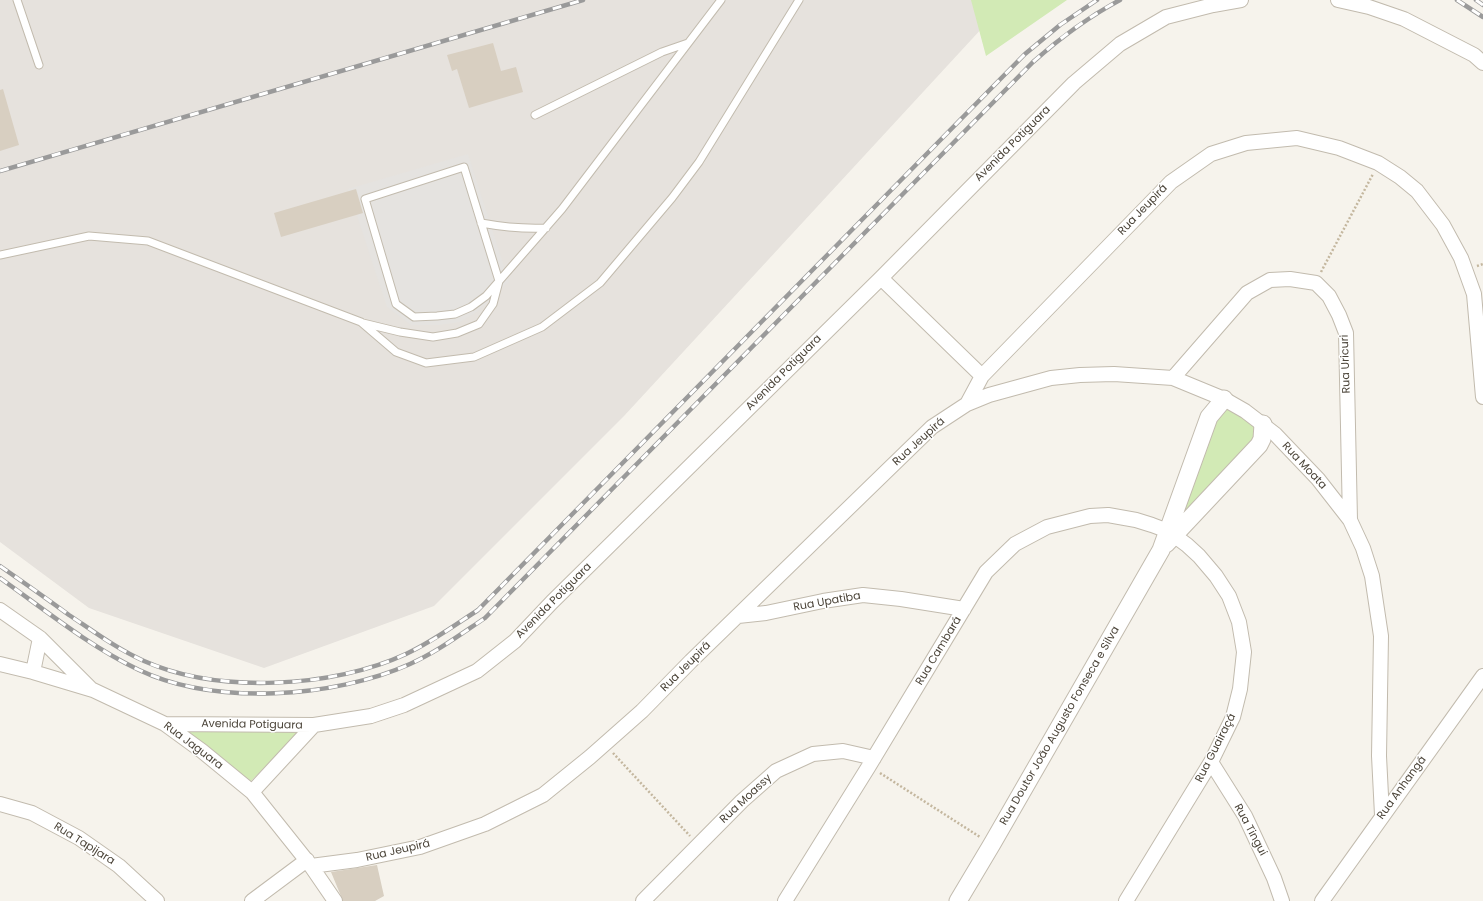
<!DOCTYPE html>
<meta charset="utf-8">
<style>
body{margin:0}
canvas{display:block;background:#f6f3ec}
</style>
<canvas width="1483" height="901"></canvas>
<script>
const c = document.querySelector('canvas').getContext('2d');
c.lineJoin = 'round';
function fill(path, color) { c.fillStyle = color; c.fill(path, 'evenodd'); }
function trace(path, color, width, dash) { c.strokeStyle = color; c.lineWidth = width; c.lineCap = dash ? 'butt' : 'round'; c.setLineDash(dash || []); c.stroke(path); }
function drawText(font, color, halo, rows, align = 'center') {
  c.font = font + ' Poppins,sans-serif'; c.lineWidth = 3; c.setLineDash([]); c.textBaseline = 'middle'; c.strokeStyle = halo; c.fillStyle = color; for (const [text, x, y, turn = 0] of rows) {
    c.save(); c.translate(x, y); c.rotate((+turn || 0) * Math.PI / 180); c.textAlign = isNaN(turn) ? turn : align; if (halo) c.strokeText(text, 0, 0); c.fillText(text, 0, 0); c.restore();
  }
}
fill(new Path2D(`
 M0,0h1008l-384,416 -190,190 -170,62 -175,-60 -89,-66z`), '#e6e2dd');
fill(new Path2D(`
 M971,0h96l-81,56z
 M1224,402l36,22 -5,19 -81,84z
 M182,730l117,2 -50,51z`), '#d2eab5');
fill(new Path2D(`
 M468,154l41,128 -32,30 -17,10 -21,3h-28l-24,-18 -39,-118z`), '#e5e3e0');
fill(new Path2D(`
 M493,43l8,28 15,-4 7,25 -54,16 -12,-39 -5,2 -5,-16z
 M3,89l16,56 -19,6v-61z
 M356,189l7,24 -82,24 -7,-24z
 M377,865l7,31 -9,5h-32l-12,-29z`), '#d8cfc1');
const service = new Path2D(`
 M17,0l22,65
 M535,115l127,-63 26,-9
 M481,223c22,4 43,6 65,5
 M0,255l89,-19 59,5 213,81 35,30 30,11 48,-6 68,-30 58,-44 72,-85 27,-36 100,-162
 M363,323l37,9 33,5 24,-4 22,-9 14,-20 6,-23 -35,-114 -99,32 31,105 18,13 23,-1 18,-2 16,-7 15,-11 76,-87 159,-209`);
const minor = new Path2D(`
 M1338,0l31,7 35,12 70,36 9,8
 M881,278l101,98
 M1173,378l74,-85 23,-13 20,-1 26,4 13,13 10,19 7,18 4,187
 M967,404l22,-9 62,-17 29,-3 34,-1 59,4 51,21 21,12 30,23 43,45 32,41 13,28 9,28 9,60 -2,120 3,59
 M0,610l40,28 50,50
 M738,616l28,-3 57,-12 40,-6 38,4 63,10
 M0,664l33,8 60,18 72,34 37,27 50,41 59,74 24,35
 M33,672l7,-34
 M165,724l149,1 57,-9 33,-11 73,-34 38,-30 37,-39 329,-324 193,-195 46,-39 46,-27 47,-12 28,-5
 M1211,762l34,54 29,62 8,23
 M252,792l62,-67
 M0,804l32,9 47,25 40,28 38,35
 M311,866l46,-6 63,-13 65,-23 58,-29 47,-38 52,-46 49,-50 241,-234 35,-23 15,-28 189,-194 40,-28 35,-11 51,-5 42,10 39,15 22,14 17,14 26,34 18,33 13,36 9,103
 M252,901l55,-41
 M643,901l99,-100 34,-30 37,-17 30,-3 31,7
 M785,901l84,-135 117,-194 29,-28 32,-17 43,-11 18,-1 28,5 16,5 16,6 19,14 12,11 17,20 13,20 10,26 5,30 -4,37 -7,28 -22,45 -85,139
 M1322,901l161,-225`);
const tertiary = new Path2D(`
 M1166,544l93,-99 3,-6 1,-15
 M958,901l34,-57 169,-294 48,-133 15,-18`);
trace(service, '#c2bbae', 9);
trace(minor, '#c2bbae', 16);
trace(tertiary, '#c2bbae', 19);
trace(new Path2D(`
 M1477,266l6,-2
 M1321,272l52,-98
 M613,753l77,83
 M880,773l100,64`), '#c4b79f', 2.5, [2, 2]);
trace(service, '#fff', 7);
trace(minor, '#fff', 14);
trace(tertiary, '#fff', 17);
const rail = new Path2D(`
 M1457,0l26,17
 M1476,0l7,5
 M0,171l583,-171
 M0,566c23,16 46,32 69,49 24,16 48,34 75,46 74,33 189,27 262,-7 26,-12 49,-29 72,-44l547,-556 35,-29 37,-25
 M0,578c45,32 89,68 139,92 76,36 195,28 271,-6 27,-12 51,-30 75,-46l548,-556c27,-24 55,-45 87,-62`);
trace(rail, '#9a9a9a', 4.5);
trace(rail, '#fff', 3, [9]);
drawText('11px', '#4b4439', '#fff', [
 ["Avenida Potiguara",1013,144,-45],
 ["Rua Jeupirá",1143,210,-46],
 ["Rua Uricuri",1346,364,-92],
 ["Avenida Potiguara",784,373,-45],
 ["Rua Jeupirá",919,442,-42],
 ["Rua Moata",1304,466,47],
 ["Avenida Potiguara",554,601,-45],
 ["Rua Upatiba",827,602,-10],
 ["Rua Cambará",939,651,-59],
 ["Rua Jeupirá",686,667,-45],
 ["Avenida Potiguara",252,725,1],
 ["Rua Doutor João Augusto Fonseca e Silva",1060,726,-60],
 ["Rua Jaguara",193,746,37],
 ["Rua Guairaçá",1216,748,-63],
 ["Rua Anhangá",1402,788,-54],
 ["Rua Moassy",746,799,-43],
 ["Rua Tingui",1250,830,62],
 ["Rua Tapijara",84,844,32],
 ["Rua Jeupirá",398,851,-13]
]);
</script>
